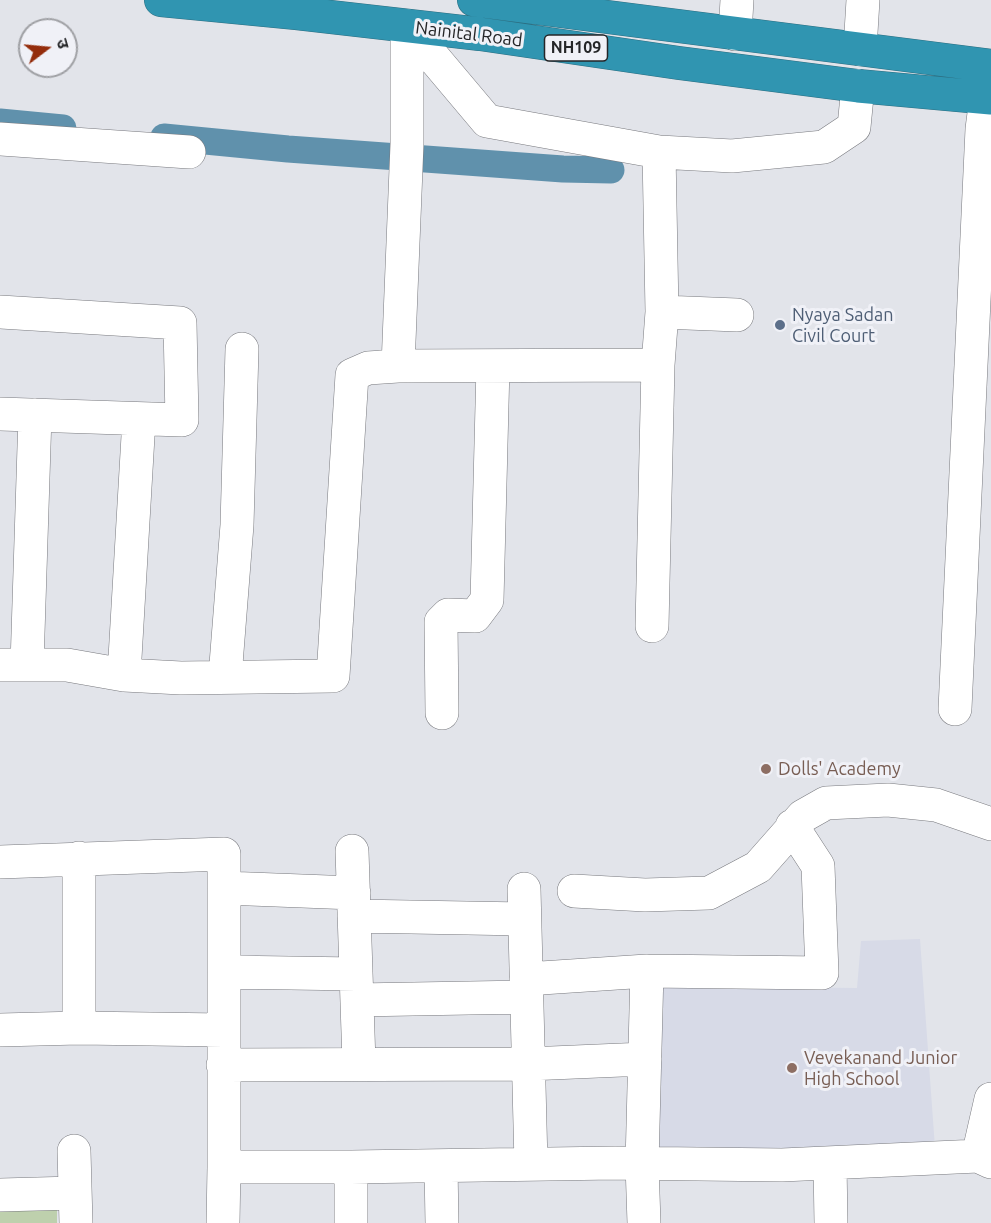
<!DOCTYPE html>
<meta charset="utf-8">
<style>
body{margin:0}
#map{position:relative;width:991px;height:1223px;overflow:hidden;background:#e2e4ea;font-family:Ubuntu,"Noto Sans Devanagari",sans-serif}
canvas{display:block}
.north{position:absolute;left:18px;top:18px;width:60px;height:60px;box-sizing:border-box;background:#f0f1f7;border:2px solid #9fa0a4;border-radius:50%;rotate:74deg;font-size:16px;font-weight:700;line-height:24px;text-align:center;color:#252628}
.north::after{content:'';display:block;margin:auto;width:21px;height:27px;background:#942d0c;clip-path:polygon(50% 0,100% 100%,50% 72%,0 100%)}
</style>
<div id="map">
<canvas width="991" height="1223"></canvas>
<div class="north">उ</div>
</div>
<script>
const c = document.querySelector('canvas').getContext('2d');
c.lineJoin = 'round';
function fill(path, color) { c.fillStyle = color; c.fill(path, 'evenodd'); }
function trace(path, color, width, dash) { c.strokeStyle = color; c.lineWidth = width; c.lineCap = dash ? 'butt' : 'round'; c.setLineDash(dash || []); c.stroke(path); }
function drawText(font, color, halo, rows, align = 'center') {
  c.font = font + ' Ubuntu,sans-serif'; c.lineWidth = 6; c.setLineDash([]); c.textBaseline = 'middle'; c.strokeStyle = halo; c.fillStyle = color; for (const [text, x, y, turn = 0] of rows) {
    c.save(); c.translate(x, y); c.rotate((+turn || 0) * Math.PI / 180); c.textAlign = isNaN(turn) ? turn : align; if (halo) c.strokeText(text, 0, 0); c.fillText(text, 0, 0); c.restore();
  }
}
fill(new Path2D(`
 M920,939l15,209 -280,5v-167l202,2 4,-47z`), '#d7dae7');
fill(new Path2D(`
 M0,1209h57v14h-57z`), '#bed0ad');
trace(new Path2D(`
 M0,122l63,6
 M164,137l124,12 275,20 48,1`), '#6091ac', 27);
const minor = new Path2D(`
 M407,26l80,95 172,31
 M735,34l2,-34
 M860,49l3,-49
 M0,139l189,13
 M0,312l180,11 2,97 -182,-6
 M662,312l75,3
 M398,366l9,-222v-118
 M652,626l6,-261
 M0,665h67l57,10 57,3 152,-2 19,-301 16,-7 30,-2 260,-1 4,-53 -3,-160 73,4 92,-9 30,-20 4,-41
 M27,665l8,-250
 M124,675l15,-256
 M225,677l12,-152 5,-176
 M955,709l27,-580 4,-31
 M442,713l-1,-91 7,-7 27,1 12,-16 6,-234
 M352,851l7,212
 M0,862l224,-8v313h127l264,-4 167,2 196,-9 13,6
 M224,888l130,5
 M524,889l7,275
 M574,891l71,4 64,-2 49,-26 45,-51 23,-13 62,-3 48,5 55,19
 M354,916l170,3
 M224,972l132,2
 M526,979l121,-8 175,2 -4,-107 -26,-40
 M357,1000l169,-3
 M79,1028v-170
 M0,1030l79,-2 144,2
 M223,1065l305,-1 117,-5
 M74,1151l2,72
 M978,1156l13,-57
 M830,1163l1,60
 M441,1166l1,57
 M351,1167v56
 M0,1195l74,-2
 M223,1223l1,-56
 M644,1223l-2,-59 5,-193`);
const highway = new Path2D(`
 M161,0l135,13 184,21 199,29 179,23 133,12
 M474,0l517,66`);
trace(minor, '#78797e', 34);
trace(highway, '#2c6e81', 34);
trace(minor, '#fff', 33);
trace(highway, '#3095b1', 33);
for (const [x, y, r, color] of [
 [780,325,6,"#5c6f8a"],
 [766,769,6,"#8d6e63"],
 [792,1068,6,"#8d6e63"]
]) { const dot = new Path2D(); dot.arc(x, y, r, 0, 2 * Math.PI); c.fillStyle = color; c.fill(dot); trace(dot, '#f0f1f7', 2); }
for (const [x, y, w] of [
 [576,48,63]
]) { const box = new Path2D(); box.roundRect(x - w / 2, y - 13, w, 26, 4.5); c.fillStyle = '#f0f1f7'; c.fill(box); trace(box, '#252628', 1.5); }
drawText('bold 16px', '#252628', null, [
 ["NH109",576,48]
]);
drawText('18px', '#252628', '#f0f1f7', [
 ["Nainital Road",469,34,7]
]);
drawText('18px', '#4e5e75', '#f0f1f7', [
 ["Nyaya Sadan",792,315],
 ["Civil Court",792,336]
], 'left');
drawText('18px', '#785e54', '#f0f1f7', [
 ["Dolls' Academy",778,769],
 ["Vevekanand Junior",804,1058],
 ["High School",804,1079]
], 'left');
</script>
